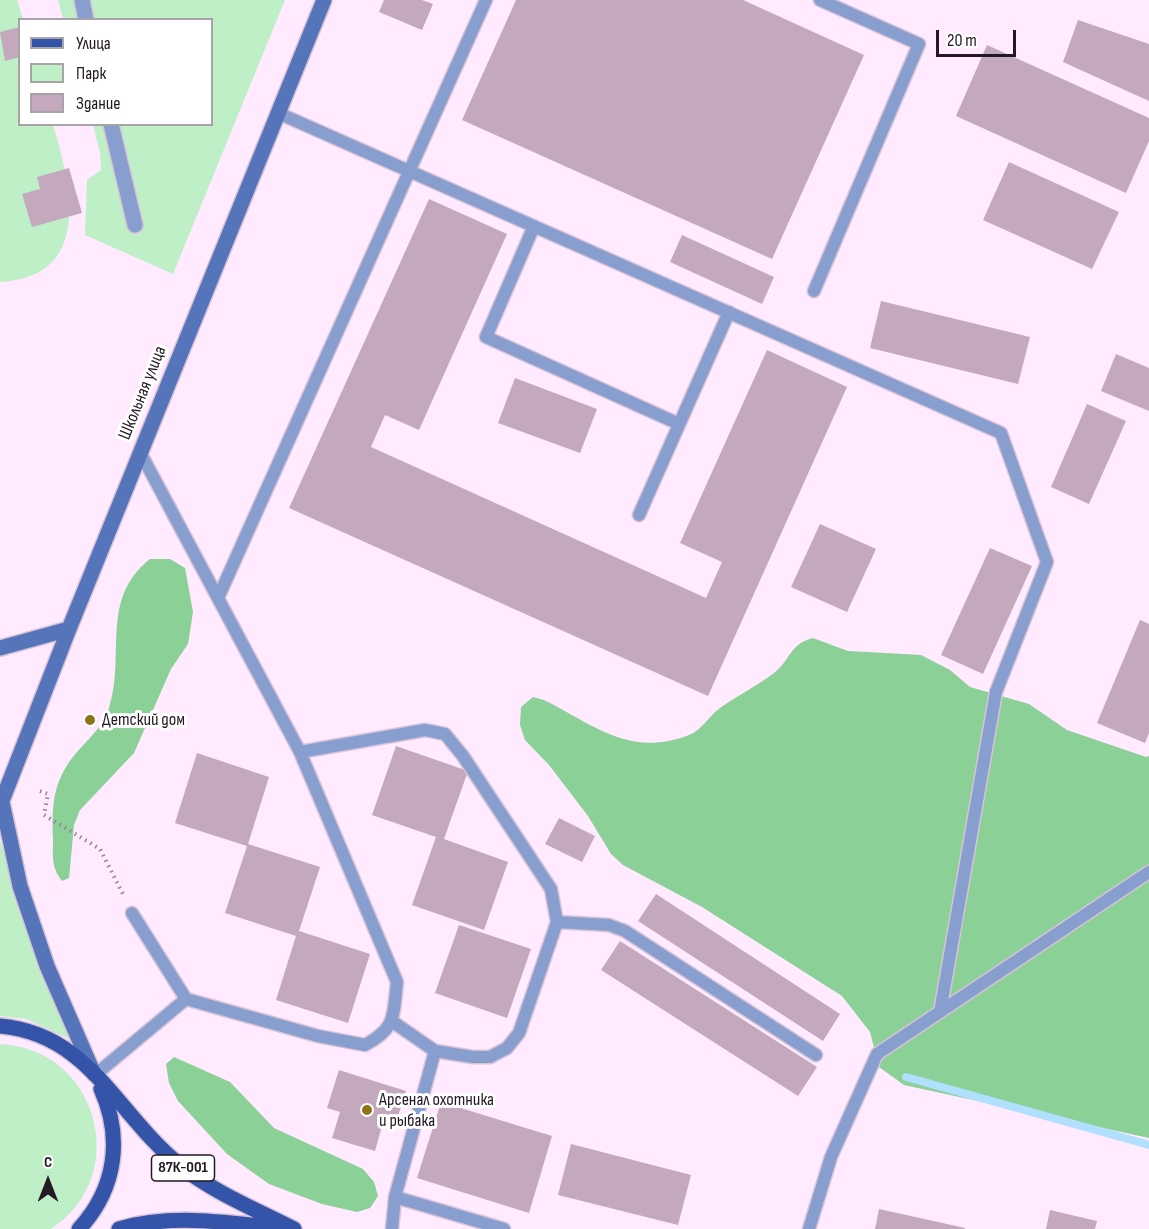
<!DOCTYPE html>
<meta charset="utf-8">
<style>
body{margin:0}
#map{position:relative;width:1149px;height:1229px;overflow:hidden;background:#ffeaff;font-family:"Sofia Sans Condensed",sans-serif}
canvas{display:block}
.legend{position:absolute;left:18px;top:18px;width:195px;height:108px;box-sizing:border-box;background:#fff;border:2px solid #a7a3a7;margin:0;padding:8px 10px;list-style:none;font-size:18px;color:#221922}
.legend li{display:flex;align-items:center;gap:12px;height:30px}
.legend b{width:30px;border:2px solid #a7a3a7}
.north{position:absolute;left:18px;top:1151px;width:60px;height:60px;-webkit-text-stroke:4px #fff;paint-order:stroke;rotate:0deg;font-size:16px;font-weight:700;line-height:24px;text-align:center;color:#221922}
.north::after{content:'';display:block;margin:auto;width:21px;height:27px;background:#221922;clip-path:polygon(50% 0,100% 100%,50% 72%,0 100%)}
.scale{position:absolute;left:936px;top:30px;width:80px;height:27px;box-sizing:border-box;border:3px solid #221922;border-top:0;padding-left:8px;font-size:18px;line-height:21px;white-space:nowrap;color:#221922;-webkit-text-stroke:4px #fff;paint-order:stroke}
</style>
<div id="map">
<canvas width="1149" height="1229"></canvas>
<ul class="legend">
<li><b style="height:8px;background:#3454a9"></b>Улица</li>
<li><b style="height:16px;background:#beefc6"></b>Парк</li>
<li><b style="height:16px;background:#c4a8be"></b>Здание</li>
</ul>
<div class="north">С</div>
<div class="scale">20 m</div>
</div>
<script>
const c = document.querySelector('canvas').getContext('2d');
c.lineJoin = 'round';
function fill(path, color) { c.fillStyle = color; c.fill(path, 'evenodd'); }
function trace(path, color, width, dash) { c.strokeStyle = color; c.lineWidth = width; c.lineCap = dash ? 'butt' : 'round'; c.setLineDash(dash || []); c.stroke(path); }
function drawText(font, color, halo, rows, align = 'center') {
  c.font = font + ' "Sofia Sans Condensed",sans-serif'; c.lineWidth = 6; c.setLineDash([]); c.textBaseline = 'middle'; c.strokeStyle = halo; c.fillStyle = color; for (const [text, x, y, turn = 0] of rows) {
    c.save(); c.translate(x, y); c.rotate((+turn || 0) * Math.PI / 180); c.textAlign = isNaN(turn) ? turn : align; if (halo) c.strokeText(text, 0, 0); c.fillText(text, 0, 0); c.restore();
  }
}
fill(new Path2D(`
 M0,0h17l6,19 -3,1v104l33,1c18,60 41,152 -53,157z
 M58,0h227l-112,274 -88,-39 2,-55 14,-10 -1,-18 -7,-27 119,-1v-104l-149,-1z
 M0,841l70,198 -44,-20 -26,-3z
 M0,1044c98,4 133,132 51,185h-51z`), '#beefc6');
fill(new Path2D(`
 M150,559h20l15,9 8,44 -5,32 -17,25 -37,84 -54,57 -6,15 -5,53 -7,3c-11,-14 -9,-25 -9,-43 -1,-25 -1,-48 13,-71 12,-21 35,-34 43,-59 17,-52 -10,-109 41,-149z
 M813,638l35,13 73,4 29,15 20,17 59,17 38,26 79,27 3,-1v382l-245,-53 -25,-18 -9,-35 -28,-36 -140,-89 -79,-42 -12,-11 -23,-38 -39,-51 -24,-25 -5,-15 1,-18 12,-10 11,3c50,25 86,58 145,35 12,-4 20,-19 31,-27 17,-12 37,-22 54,-35 17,-13 15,-29 39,-35z
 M174,1057l56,25 44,46 89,41 11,13 4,14 -8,12 -13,4 -35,-8 -53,-20 -42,-30 -49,-53 -9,-18 -3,-19z`), '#8ad097');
trace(new Path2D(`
 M906,1077l243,68`), '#b0e0fe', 8);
fill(new Path2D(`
 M384,0h38l11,4 -11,26 -43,-18z
 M516,0h227l121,55 -92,204 -310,-139z
 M1078,20l71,24v57l-86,-39z
 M20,27v30l-15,4 -5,-29z
 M987,45l162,73v23l-23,52 -170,-77z
 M1009,162l110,50 -27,57 -109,-49z
 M69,168l13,45 -50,14 -10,-33 18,-5 -3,-12z
 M429,199l78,35 -88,196 -34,-15 -14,32 335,151 16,-36 -42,-19 87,-193 80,37 -139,309 -419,-188z
 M682,235l92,42 -12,27 -92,-42z
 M881,301l149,36 -12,47 -148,-36z
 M1116,354l33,14v43l-48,-20z
 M515,378l82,31 -17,44 -82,-30z
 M1087,404l39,17 -37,83 -38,-17z
 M820,524l56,25 -29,63 -56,-25z
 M990,548l42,18 -49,108 -42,-19z
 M1140,620l9,4v109l-4,10 -48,-20z
 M396,746l72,25 -24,68 64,23 -24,68 -72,-25 24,-68 -64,-22z
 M197,753l72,24 -21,67 72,23 -21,64 71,23 -22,69 -72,-23 20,-64 -71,-23 22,-67 -72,-23z
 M559,818l36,18 -13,26 -37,-18z
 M656,894l184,120 -17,27 -185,-120z
 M459,925l72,24 -24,69 -72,-25z
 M620,941l197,126 -19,29 -197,-126z
 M339,1070l67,21 -12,38 -12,-3 -7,25 -43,-13 8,-26 -13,-4z
 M441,1102l111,34 -23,77 -112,-35z
 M571,1144l120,31 -13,50 -120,-30z
 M879,1209l86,19v1h-90z
 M1050,1210l47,11 -2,8h-49z`), '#c4a8be');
const lane = new Path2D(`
 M278,113l723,320 46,129 -51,130 -56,320
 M534,226l-48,111 193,87
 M814,291l105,-247 -99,-44
 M639,515l90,-203
 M218,598l268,-598
 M300,752l125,-22 20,4 18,22 88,133 6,33 -38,111 -12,15 -17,9h-17l-38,-6 -42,-29
 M132,913l54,86 132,37 47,9c32,-17 28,-30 32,-63l-97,-230 -160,-300
 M557,922l52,3 16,6 191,124
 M95,1075l91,-76
 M395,1197l109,32
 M392,1229l3,-32 40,-146
 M809,1229l22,-72 46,-103 272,-182`);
const street = new Path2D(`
 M82,0l4,20
 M111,124l24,101`);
const secondary = new Path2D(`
 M0,648l69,-19
 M2,802l18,84 27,80 47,108
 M0,806l69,-177 255,-629`);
const primary = new Path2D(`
 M0,1026c91,8 117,90 182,141 33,26 75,43 112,62
 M79,1229c37,-40 44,-91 22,-140
 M119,1229c53,-16 113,-6 167,0`);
trace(lane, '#d7c4d7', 15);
trace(street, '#d7c4d7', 18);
trace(secondary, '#d7c4d7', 18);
trace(primary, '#d7c4d7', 18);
trace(new Path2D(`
 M40,791l8,3 -4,21 56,34 24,47`), '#938493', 4, [1.5, 4.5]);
trace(lane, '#889ece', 12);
trace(street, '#889ece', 15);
trace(secondary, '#5674ba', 15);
trace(primary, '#3454a9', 15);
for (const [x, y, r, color] of [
 [90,720,6,"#8f7318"],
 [367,1110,6,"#8f7318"]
]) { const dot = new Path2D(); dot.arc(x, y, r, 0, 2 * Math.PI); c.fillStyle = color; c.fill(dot); trace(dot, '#fff', 2); }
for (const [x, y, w] of [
 [183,1168,63]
]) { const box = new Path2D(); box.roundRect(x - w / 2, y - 13, w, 26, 4.5); c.fillStyle = '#fff'; c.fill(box); trace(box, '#221922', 1.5); }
drawText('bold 16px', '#221922', null, [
 ["87К-001",183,1168]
]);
drawText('18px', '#221922', '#fff', [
 ["Школьная улица",143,393,-68]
]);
drawText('18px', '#221922', '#fff', [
 ["Детский дом",102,720],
 ["Арсенал охотника",379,1100],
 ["и рыбака",379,1121]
], 'left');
</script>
